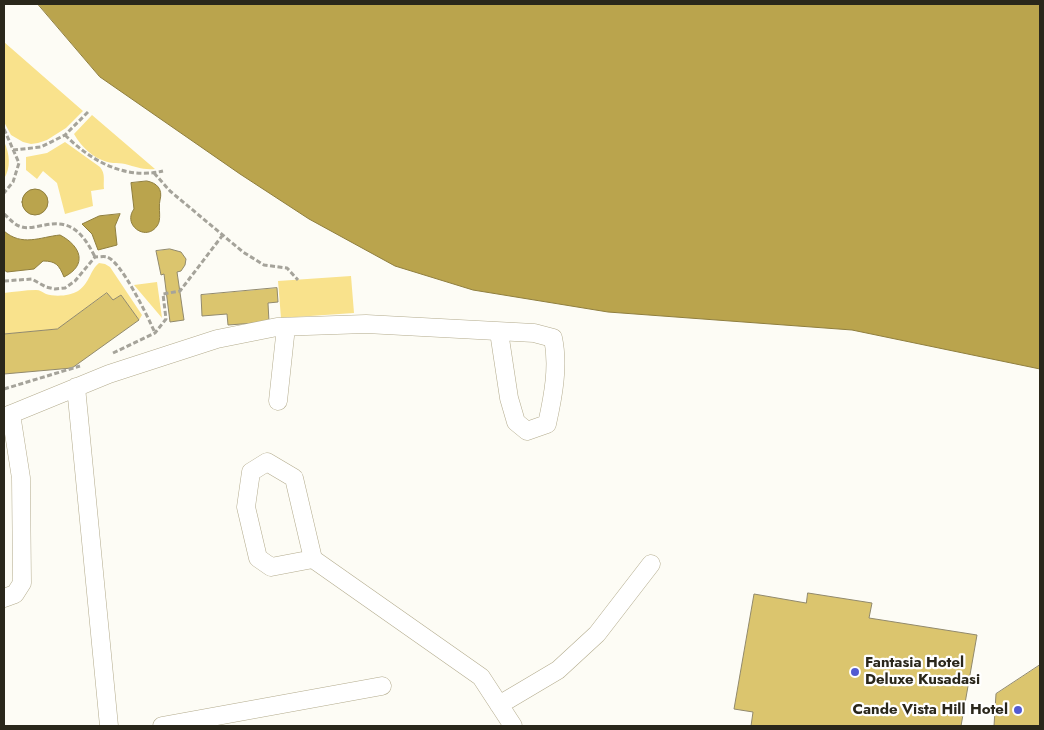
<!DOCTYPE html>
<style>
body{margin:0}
#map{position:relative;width:1044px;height:730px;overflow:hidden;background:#fdfcf5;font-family:Jost,sans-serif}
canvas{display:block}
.frame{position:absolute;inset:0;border:5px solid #2a271b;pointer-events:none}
</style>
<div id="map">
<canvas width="1044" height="730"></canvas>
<div class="frame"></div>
</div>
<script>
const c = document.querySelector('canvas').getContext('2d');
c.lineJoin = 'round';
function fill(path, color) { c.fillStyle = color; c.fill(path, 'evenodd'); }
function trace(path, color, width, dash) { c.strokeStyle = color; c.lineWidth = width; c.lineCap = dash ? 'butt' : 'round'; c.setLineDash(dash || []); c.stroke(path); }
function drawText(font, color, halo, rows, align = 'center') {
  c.font = font + ' Jost,sans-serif'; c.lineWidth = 4.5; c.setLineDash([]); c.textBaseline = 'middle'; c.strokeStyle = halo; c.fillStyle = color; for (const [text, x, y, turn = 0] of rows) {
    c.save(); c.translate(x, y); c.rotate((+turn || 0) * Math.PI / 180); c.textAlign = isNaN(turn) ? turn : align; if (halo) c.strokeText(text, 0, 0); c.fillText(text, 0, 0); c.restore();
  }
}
fill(new Path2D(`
 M4,42l79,69 -17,17 -19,12 -9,3 -7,1 -8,-2 -12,-7 -7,-13z
 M92,115l63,54c-13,1 -18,-2 -30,-5 -4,-1 -8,-1 -12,-1 -17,-2 -31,-15 -39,-29z
 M4,141c6,14 7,26 0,38z
 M65,142l35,25c6,7 3,14 4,22l-13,2 2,15 -28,8 -8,-31 -14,-12 -6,8 -11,-9v-13l21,-4z
 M99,263l6,1 5,3 32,48 -3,5 -18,-25 -8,5 -6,-7 -50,36 -53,5v-41c10,-1 21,-3 32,-3 4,0 6,2 10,4 9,3 24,2 32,-3 12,-8 12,-21 21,-28z
 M351,276l3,37 -73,5 -3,-37z
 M157,282l5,36 -28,-33z`), '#f9e28c');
const water = new Path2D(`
 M38,4h1002v365l-188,-39 -244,-18 -135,-22 -78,-24 -86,-47 -69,-45 -140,-97z
 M147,181c10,2 16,8 13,19 -2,9 2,20 -3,26 -11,16 -35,-1 -23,-17l-3,-26z
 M22 202a13 13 0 1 1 26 0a13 13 0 1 1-26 0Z
 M120,214l-5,12 2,19 -19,5 -6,-16 -10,-10 17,-8z
 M4,231c18,16 36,6 56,4 21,11 28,30 4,42 -5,-12 -8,-16 -21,-16l-9,8 -27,3 -3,-2z`);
fill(water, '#baa44d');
trace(water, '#8f7e3e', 1);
const building = new Path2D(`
 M170,249l11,3 5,7 -1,6 -4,6 -4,1 7,48 -14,2 -6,-48 -3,1 -5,-24z
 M277,288l1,14 -10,1 1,19 -41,3 -1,-11 -25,2 -1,-21z
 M107,293l6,7 8,-5 18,25 -67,48 -68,6v-40l53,-5z
 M808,593l64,10 -3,15 108,17 -16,91h-210l2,-14 -19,-3 20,-115 52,9z
 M1040,665v61h-46l2,-32z`);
fill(building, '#dbc56e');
trace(building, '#91896c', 1);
const street = new Path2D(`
 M76,387l33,339
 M278,401l8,-74
 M4,417l105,-43 108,-35 60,-12 89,-3 168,9 19,5c6,28 0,59 -6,86l-20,7 -11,-9 -7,-24 -10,-66
 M313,559l-42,8 -13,-9 -12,-51 5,-35 16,-10 27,16 19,81 168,118 32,49
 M4,598l11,-4 7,-11 -1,-105 -10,-64
 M499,705l59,-35 39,-36 54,-70
 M162,726l220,-40`);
trace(street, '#b3ab8d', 19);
trace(new Path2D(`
 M4,129l15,34 -6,19 -9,11
 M65,135c26,26 60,45 98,36
 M13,150l28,-3 24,-12 24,-24
 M154,173l16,18 73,61 21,13 23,3 11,12
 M4,214c6,5 10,11 18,13 7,2 16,-1 23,-2 27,-6 39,10 50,32
 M4,281l28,-2 14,8 9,2 10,-1 10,-7 20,-24c4,0 9,-1 12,0 14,4 41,60 48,76
 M113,353l42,-20 11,-14 -3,-25 17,-3 42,-55
 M4,389l76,-23`), '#a5a39a', 3, [5, 2.5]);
trace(street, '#fff', 18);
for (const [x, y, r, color] of [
 [855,672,5,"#525bd1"],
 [1018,710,5,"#525bd1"]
]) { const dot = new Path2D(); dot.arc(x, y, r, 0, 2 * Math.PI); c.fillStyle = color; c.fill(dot); trace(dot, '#fff', 2); }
drawText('bold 15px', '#2a271b', '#fff', [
 ["Fantasia Hotel",865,663],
 ["Deluxe Kusadasi",865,680],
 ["Cande Vista Hill Hotel",1008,710,"right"]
], 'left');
</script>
